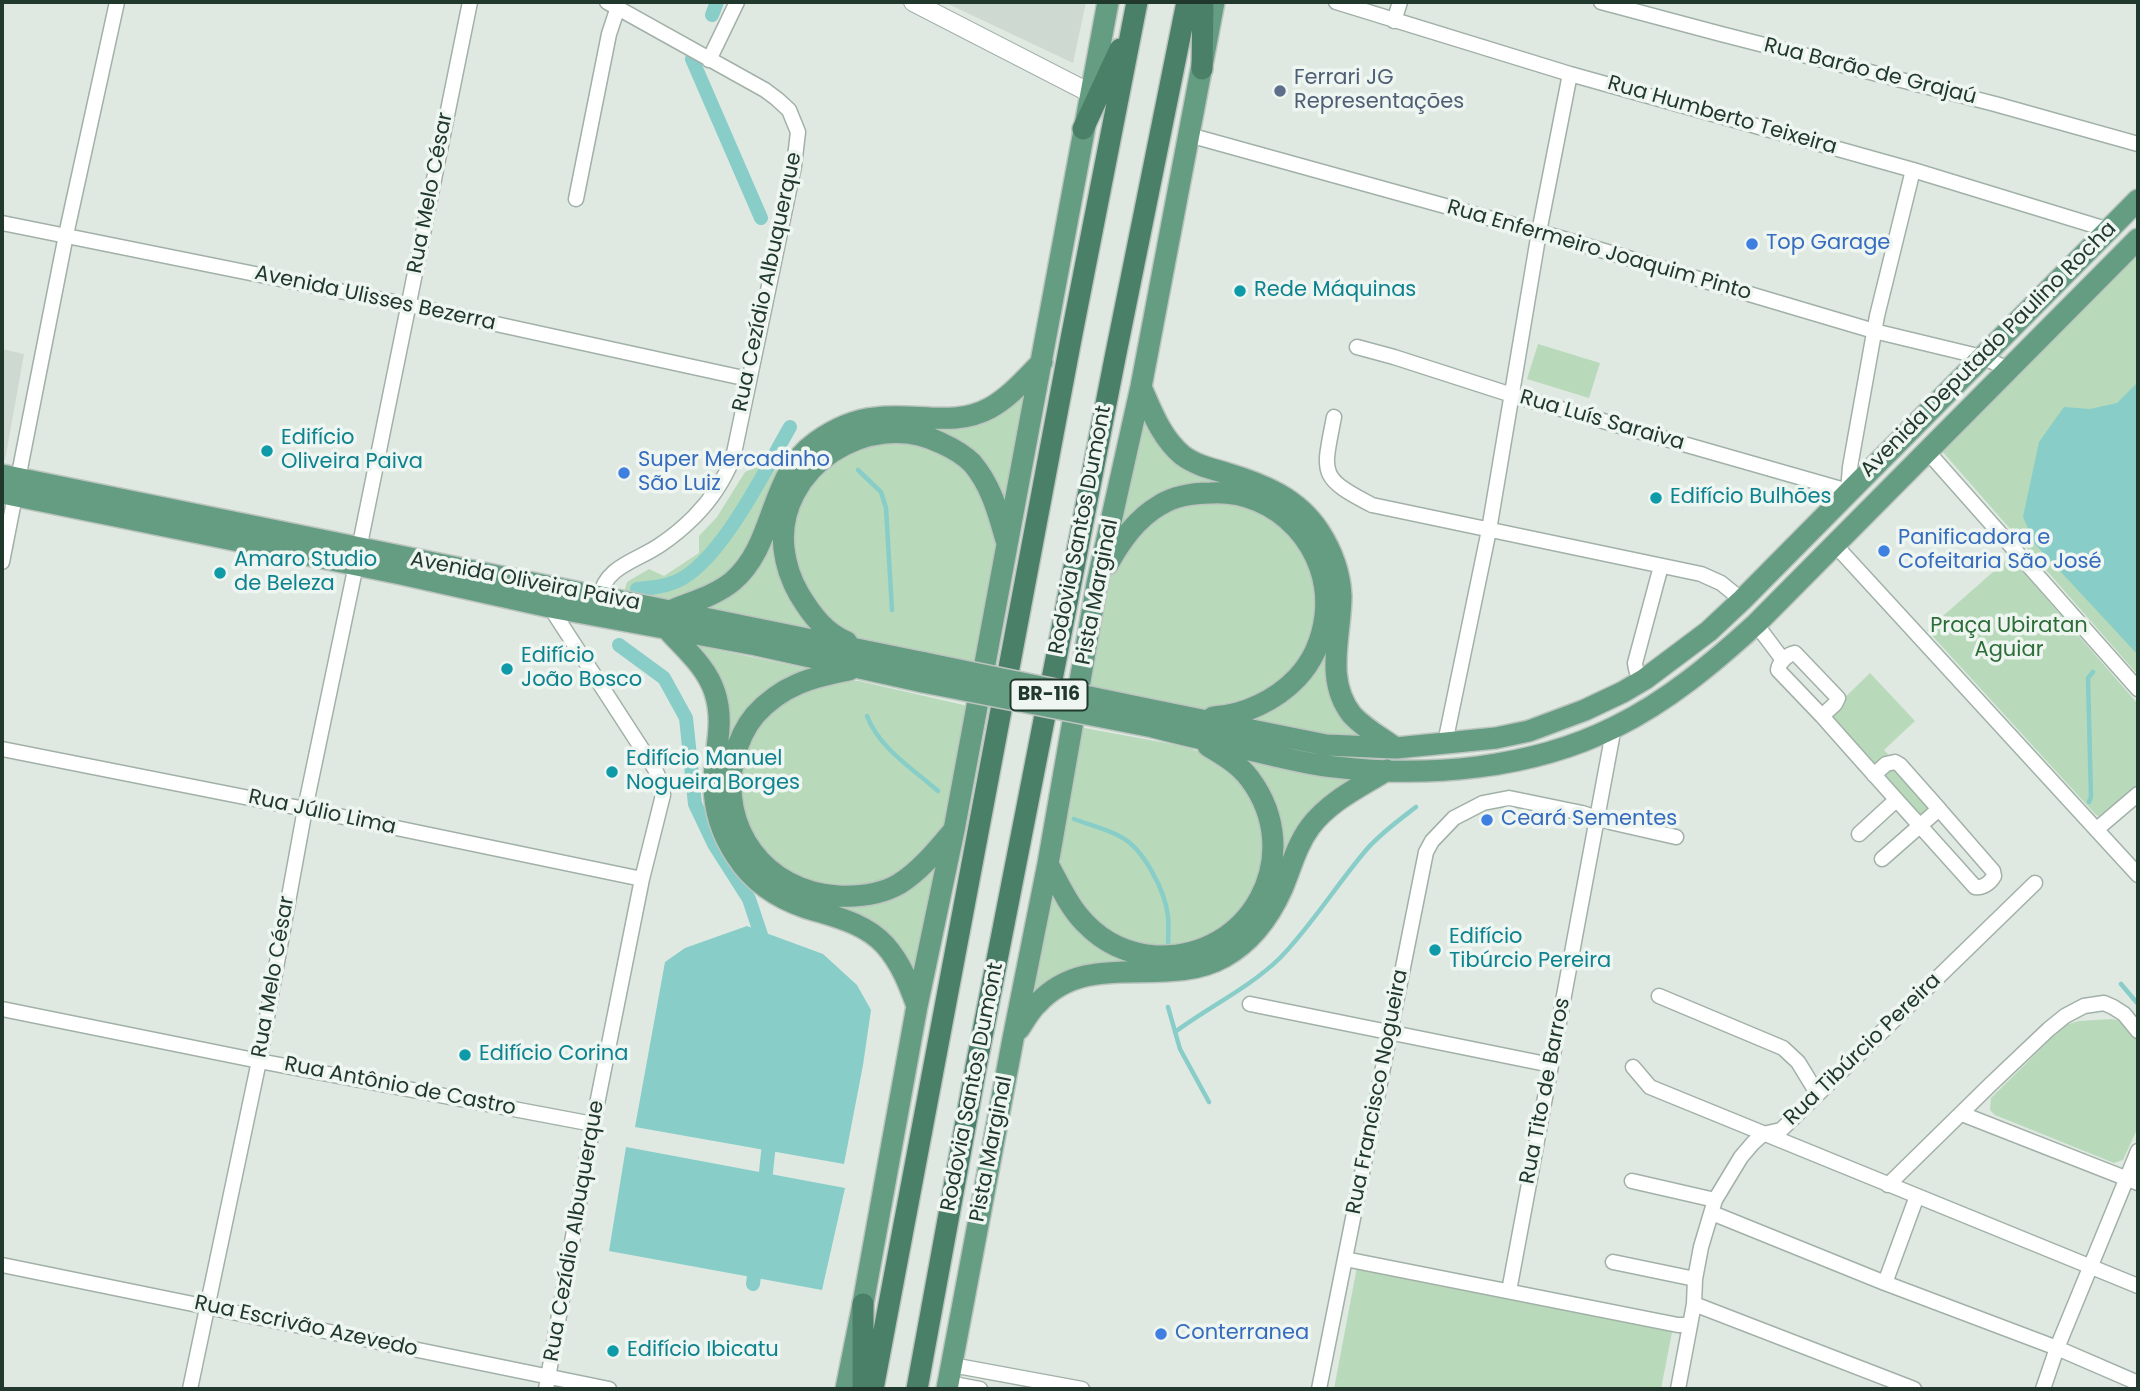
<!DOCTYPE html>
<meta charset="utf-8">
<style>
body{margin:0}
#map{position:relative;width:2140px;height:1391px;overflow:hidden;background:#dfe9e2;font-family:Poppins,sans-serif}
canvas{display:block}
.frame{position:absolute;inset:0;border:4px solid #21392d;pointer-events:none}
</style>
<div id="map">
<canvas width="2140" height="1391"></canvas>
<div class="frame"></div>
</div>
<script>
const c = document.querySelector('canvas').getContext('2d');
c.lineJoin = 'round';
function fill(path, color) { c.fillStyle = color; c.fill(path, 'evenodd'); }
function trace(path, color, width, dash) { c.strokeStyle = color; c.lineWidth = width; c.lineCap = dash ? 'butt' : 'round'; c.setLineDash(dash || []); c.stroke(path); }
function drawText(font, color, halo, rows, align = 'center') {
  c.font = font + ' Poppins,sans-serif'; c.lineWidth = 7; c.setLineDash([]); c.textBaseline = 'middle'; c.strokeStyle = halo; c.fillStyle = color; for (const [text, x, y, turn = 0] of rows) {
    c.save(); c.translate(x, y); c.rotate((+turn || 0) * Math.PI / 180); c.textAlign = isNaN(turn) ? turn : align; if (halo) c.strokeText(text, 0, 0); c.fillText(text, 0, 0); c.restore();
  }
}
fill(new Path2D(`
 M944,2h142l-13,61z
 M2,349l22,5 -19,106h-3z`), '#cdd9d1');
fill(new Path2D(`
 M2138,249v426l-197,-225z
 M1538,344l62,19 -11,35 -62,-19z
 M1032,383l-26,127c-9,-19 -18,-40 -34,-54 -81,-72 -212,-2 -192,106 1,7 2,15 5,21 8,20 22,36 37,51l-128,-25c35,-12 63,-34 76,-70 13,-33 19,-69 50,-92 24,-17 51,-26 81,-25 25,2 49,7 74,0 24,-7 40,-22 57,-39z
 M1143,408c35,97 123,54 172,127 16,24 23,53 21,81 -1,16 -6,31 -7,47 -3,32 15,60 39,77l-83,-11 -40,-9c8,-3 17,-6 25,-10 24,-13 41,-33 52,-58 15,-32 13,-65 -2,-97 -30,-63 -109,-90 -170,-51 -12,8 -22,18 -31,29z
 M884,439l34,3 31,13 25,22 24,60 -21,128 -128,-29 -26,-19 -31,-57 -1,-34 11,-32 28,-33z
 M798,449l-43,92 -29,37 -44,21 -17,2 -42,-6 4,-13 22,-13 15,7 35,-23v-17l18,-19 28,-45z
 M1197,499l36,1 34,13 27,23 18,32 7,35 -13,53 -49,45 -49,10 -120,-22 23,-115 39,-55z
 M2010,557l128,147v82l-37,31 -5,-2 -169,-185z
 M689,644l126,26 -67,45 -12,121 93,69 112,-48 -26,132 -5,-16 -178,-135 -4,-112z
 M1870,673l45,48 -31,29 51,54 -15,13 -94,-101z
 M843,680l16,1 109,25 -19,110 -15,28 -41,38 -56,10 -66,-28 -31,-51 -3,-35 18,-51 39,-35z
 M1079,727l109,20 30,14 13,10 22,27 14,49 -21,62 -40,33 -67,6 -45,-24 -29,-43 -4,-16 -1,-35z
 M1236,757l126,22c-27,16 -50,32 -66,60 -8,12 -11,26 -15,39 -9,31 -30,59 -58,74 -22,13 -46,17 -71,16 -16,-1 -32,-5 -48,-3 -32,4 -54,22 -77,44l26,-130c8,30 27,55 53,70 27,16 58,19 88,11 63,-17 105,-88 79,-151 -8,-20 -21,-37 -37,-52z
 M2112,1019c13,2 18,10 26,19v89l-15,33 -9,3 -119,-48 -5,-5 1,-12 74,-73 14,-4z
 M1357,1267l316,60 -12,62h-327z`), '#b8daba');
fill(new Path2D(`
 M2138,382v273l-103,-111 -12,-27 16,-75 25,-35 26,2 27,-6z
 M747,926l76,28 34,31 14,25 -8,55 -19,99 -209,-37 30,-165 20,-14z
 M626,1147l219,41 -23,102 -213,-39z`), '#88cdc8');
trace(new Path2D(`
 M858,470l23,22 5,16 6,102
 M867,716c12,32 46,53 71,75
 M2089,802l2,-5 -3,-119 5,-6
 M1074,819c15,6 33,10 47,18 23,12 44,54 47,79 1,10 0,22 0,33
 M2121,984l17,20
 M1168,1007l12,42 29,53
 M1175,1032c35,-26 74,-44 105,-74 32,-33 57,-74 87,-109 14,-16 32,-29 49,-42`), '#88cdc8', 4.5);
trace(new Path2D(`
 M712,15l5,-13
 M692,59l69,159
 M637,589c13,-1 26,-2 38,-7 45,-18 91,-114 115,-155
 M619,645l45,33 22,40 9,86 19,40 35,55 16,48
 M764,1191l6,-57
 M753,1284l3,-25`), '#88cdc8', 14);
const minor = new Path2D(`
 M1336,2l234,72 343,96 196,60
 M1601,2l120,32 274,70 143,40
 M1394,21l6,-19
 M709,60l28,-58
 M1189,135l368,102 317,94 108,26 26,12
 M576,199l33,-165 9,-27
 M2,223l407,82 339,74
 M1357,347l37,10 118,38 336,96 2,-24 27,-151 36,-146
 M1334,417c-11,57 -16,60 38,88l329,69 20,9 21,17
 M1927,451l211,238
 M18,479l48,-244 51,-233
 M1836,546l302,329
 M359,549l111,-547
 M2,562l13,-66
 M600,597c5,-31 37,-36 60,-52 12,-8 24,-18 34,-28 17,-17 30,-37 39,-59l61,-292 4,-34 -9,-22 -12,-11 -12,-9 -158,-88
 M1756,624l27,36
 M1795,653l43,45 -3,6 -13,12 -44,-46c1,-8 10,-16 17,-17z
 M1645,679c-8,-3 -9,-8 -10,-16l26,-97
 M1822,716c50,57 102,114 153,171 8,1 15,-4 19,-11l-1,-5 -54,-62 -57,50
 M1445,743l44,-213 50,-298 31,-158
 M2,749l303,60 337,70
 M1874,775l12,-11 9,-2 5,3 39,44
 M2097,829l41,-35
 M1859,834l37,-34
 M1659,996l124,52 15,14 19,31
 M1250,1004l301,61
 M2,1009l257,52 334,63
 M1633,1067l17,20 488,199
 M1962,1114l176,69
 M1632,1181l83,19
 M1888,1185l103,-101 58,-55 16,-13 19,-10 20,-3 9,4 11,7 14,17
 M1712,1213l173,70 172,65 81,35
 M1345,1259l333,66h12
 M1613,1262l82,17
 M2,1265l607,124
 M1885,1283l32,-87
 M1509,1291l105,-564
 M1694,1304l220,85
 M952,1365l130,24
 M948,1383l32,6
 M190,1389l69,-328 46,-252 51,-244
 M546,1389l47,-265 49,-245 21,-84 -2,-12 -6,-14 -105,-162
 M1319,1389l107,-537 6,-11 22,-23 29,-15 26,-5 73,15 28,9 66,15
 M1678,1389l16,-85 1,-25 6,-32 14,-47 26,-43 12,-14 10,-9 18,-4 254,-247
 M2043,1389l14,-41 81,-197`);
const tertiary = new Path2D(`
 M913,2l177,91`);
const primary = new Path2D(`
 M1141,387c11,25 20,50 41,68 13,10 30,14 44,18 37,11 71,25 93,58 13,20 21,41 22,65 0,40 -17,84 11,119 12,13 28,22 42,32
 M2,475l923,188
 M2,493l399,81 149,33 206,38 167,37
 M1108,564c13,-23 28,-45 52,-59 16,-10 33,-12 51,-12 67,-4 122,56 114,123 -3,24 -11,44 -28,62 -21,22 -54,38 -84,39
 M670,611c21,-9 45,-15 63,-30 43,-37 35,-105 83,-139 17,-12 39,-22 59,-24 38,-6 79,10 115,-10 20,-11 36,-30 52,-46
 M668,630c17,19 39,37 47,63 10,31 -1,59 -1,90 0,26 8,52 23,74 15,24 40,41 67,50 28,9 60,15 81,38 16,18 24,39 32,61
 M847,642c-22,-9 -36,-28 -48,-48 -8,-14 -13,-28 -15,-45 -9,-81 85,-142 157,-106 11,5 22,11 31,20 19,22 26,49 34,77
 M849,670c-37,7 -67,15 -94,45 -10,12 -17,28 -21,43 -16,70 31,134 104,138 22,1 42,-1 61,-12 21,-13 38,-34 54,-53
 M1162,712l164,33 70,3 100,-10 33,-7 56,-21 38,-18 22,-13 64,-48 33,-31 396,-400
 M1153,727c38,10 76,18 114,27 22,5 45,11 68,13 92,11 196,2 280,-40 53,-26 98,-64 141,-103l382,-385
 M1048,864c11,20 21,43 37,59 19,20 44,31 71,33 95,4 151,-100 94,-177 -11,-15 -27,-24 -42,-33
 M1019,1029c6,-9 11,-19 19,-26 51,-55 127,-13 186,-46 27,-15 45,-39 58,-68 9,-21 14,-43 28,-62 19,-26 50,-40 77,-57
 M846,1389l17,-85 54,-298 37,-176 154,-828
 M947,1389l66,-350 35,-175 49,-280 44,-197 73,-385`);
const trunk = new Path2D(`
 M1202,69l1,-67
 M1083,129l37,-80
 M863,1304v85
 M873,1389l198,-1050 66,-337
 M917,1389l59,-322 139,-709 72,-356`);
trace(minor, '#a2b1a8', 17);
trace(tertiary, '#a2b1a8', 20);
trace(primary, '#bcc4c0', 24);
trace(trunk, '#bcc4c0', 24);
trace(minor, '#fff', 14);
trace(tertiary, '#fff', 18);
trace(primary, '#659d82', 21);
trace(trunk, '#4a8068', 21);
const primaryBridge = new Path2D(`
 M925,663l237,49
 M923,682l230,45`);
trace(primaryBridge, '#bcc4c0', 24, []);
trace(primaryBridge, '#659d82', 21);
for (const [x, y, r, color] of [
 [1280,91,7,"#5c6f8a"],
 [1752,244,7,"#3f7fe0"],
 [1240,291,7,"#0f9aa8"],
 [267,451,7,"#0f9aa8"],
 [624,473,7,"#3f7fe0"],
 [1656,498,7,"#0f9aa8"],
 [1884,551,7,"#3f7fe0"],
 [220,573,7,"#0f9aa8"],
 [507,669,7,"#0f9aa8"],
 [612,772,7,"#0f9aa8"],
 [1487,820,7,"#3f7fe0"],
 [1435,950,7,"#0f9aa8"],
 [465,1055,7,"#0f9aa8"],
 [1161,1334,7,"#3f7fe0"],
 [613,1351,7,"#0f9aa8"]
]) { const dot = new Path2D(); dot.arc(x, y, r, 0, 2 * Math.PI); c.fillStyle = color; c.fill(dot); trace(dot, '#eff6f1', 2.5); }
for (const [x, y, w] of [
 [1049,695,77]
]) { const box = new Path2D(); box.roundRect(x - w / 2, y - 15.5, w, 31, 5); c.fillStyle = '#eff6f1'; c.fill(box); trace(box, '#21392d', 2); }
drawText('bold 19px', '#21392d', null, [
 ["BR-116",1049,695]
]);
drawText('21px', '#21392d', '#eff6f1', [
 ["Rua Barão de Grajaú",1870,72,14],
 ["Rua Humberto Teixeira",1722,116,16],
 ["Rua Melo César",431,193,-79],
 ["Rua Enfermeiro Joaquim Pinto",1599,251,16],
 ["Rua Cezídio Albuquerque",768,282,-78],
 ["Avenida Ulisses Bezerra",375,299,12],
 ["Avenida Deputado Paulino Rocha",1989,350,-45],
 ["Rua Luís Saraiva",1602,421,16],
 ["Rodovia Santos Dumont",1081,530,-79],
 ["Avenida Oliveira Paiva",525,582,11],
 ["Pista Marginal",1098,592,-79],
 ["Rua Júlio Lima",322,813,12],
 ["Rua Melo César",274,977,-80],
 ["Rua Tibúrcio Pereira",1863,1050,-44],
 ["Rua Antônio de Castro",400,1087,11],
 ["Rodovia Santos Dumont",973,1087,-79],
 ["Rua Tito de Barros",1546,1091,-79],
 ["Rua Francisco Nogueira",1378,1092,-79],
 ["Pista Marginal",992,1149,-79],
 ["Rua Cezídio Albuquerque",575,1231,-80],
 ["Rua Escrivão Azevedo",306,1327,12]
]);
drawText('21px', '#4e5e75', '#eff6f1', [
 ["Ferrari JG",1294,79],
 ["Representações",1294,103]
], 'left');
drawText('21px', '#366cbe', '#eff6f1', [
 ["Top Garage",1766,244],
 ["Super Mercadinho",638,461],
 ["São Luiz",638,485],
 ["Panificadora e",1898,539],
 ["Cofeitaria São José",1898,563],
 ["Ceará Sementes",1501,820],
 ["Conterranea",1175,1334]
], 'left');
drawText('21px', '#0d838f', '#eff6f1', [
 ["Rede Máquinas",1254,291],
 ["Edifício",281,439],
 ["Oliveira Paiva",281,463],
 ["Edifício Bulhões",1670,498],
 ["Amaro Studio",234,561],
 ["de Beleza",234,585],
 ["Edifício",521,657],
 ["João Bosco",521,681],
 ["Edifício Manuel",626,760],
 ["Nogueira Borges",626,784],
 ["Edifício",1449,938],
 ["Tibúrcio Pereira",1449,962],
 ["Edifício Corina",479,1055],
 ["Edifício Ibicatu",627,1351]
], 'left');
drawText('21px', '#2d6d38', '#eff6f1', [
 ["Praça Ubiratan",2009,627],
 ["Aguiar",2009,651]
]);
</script>
